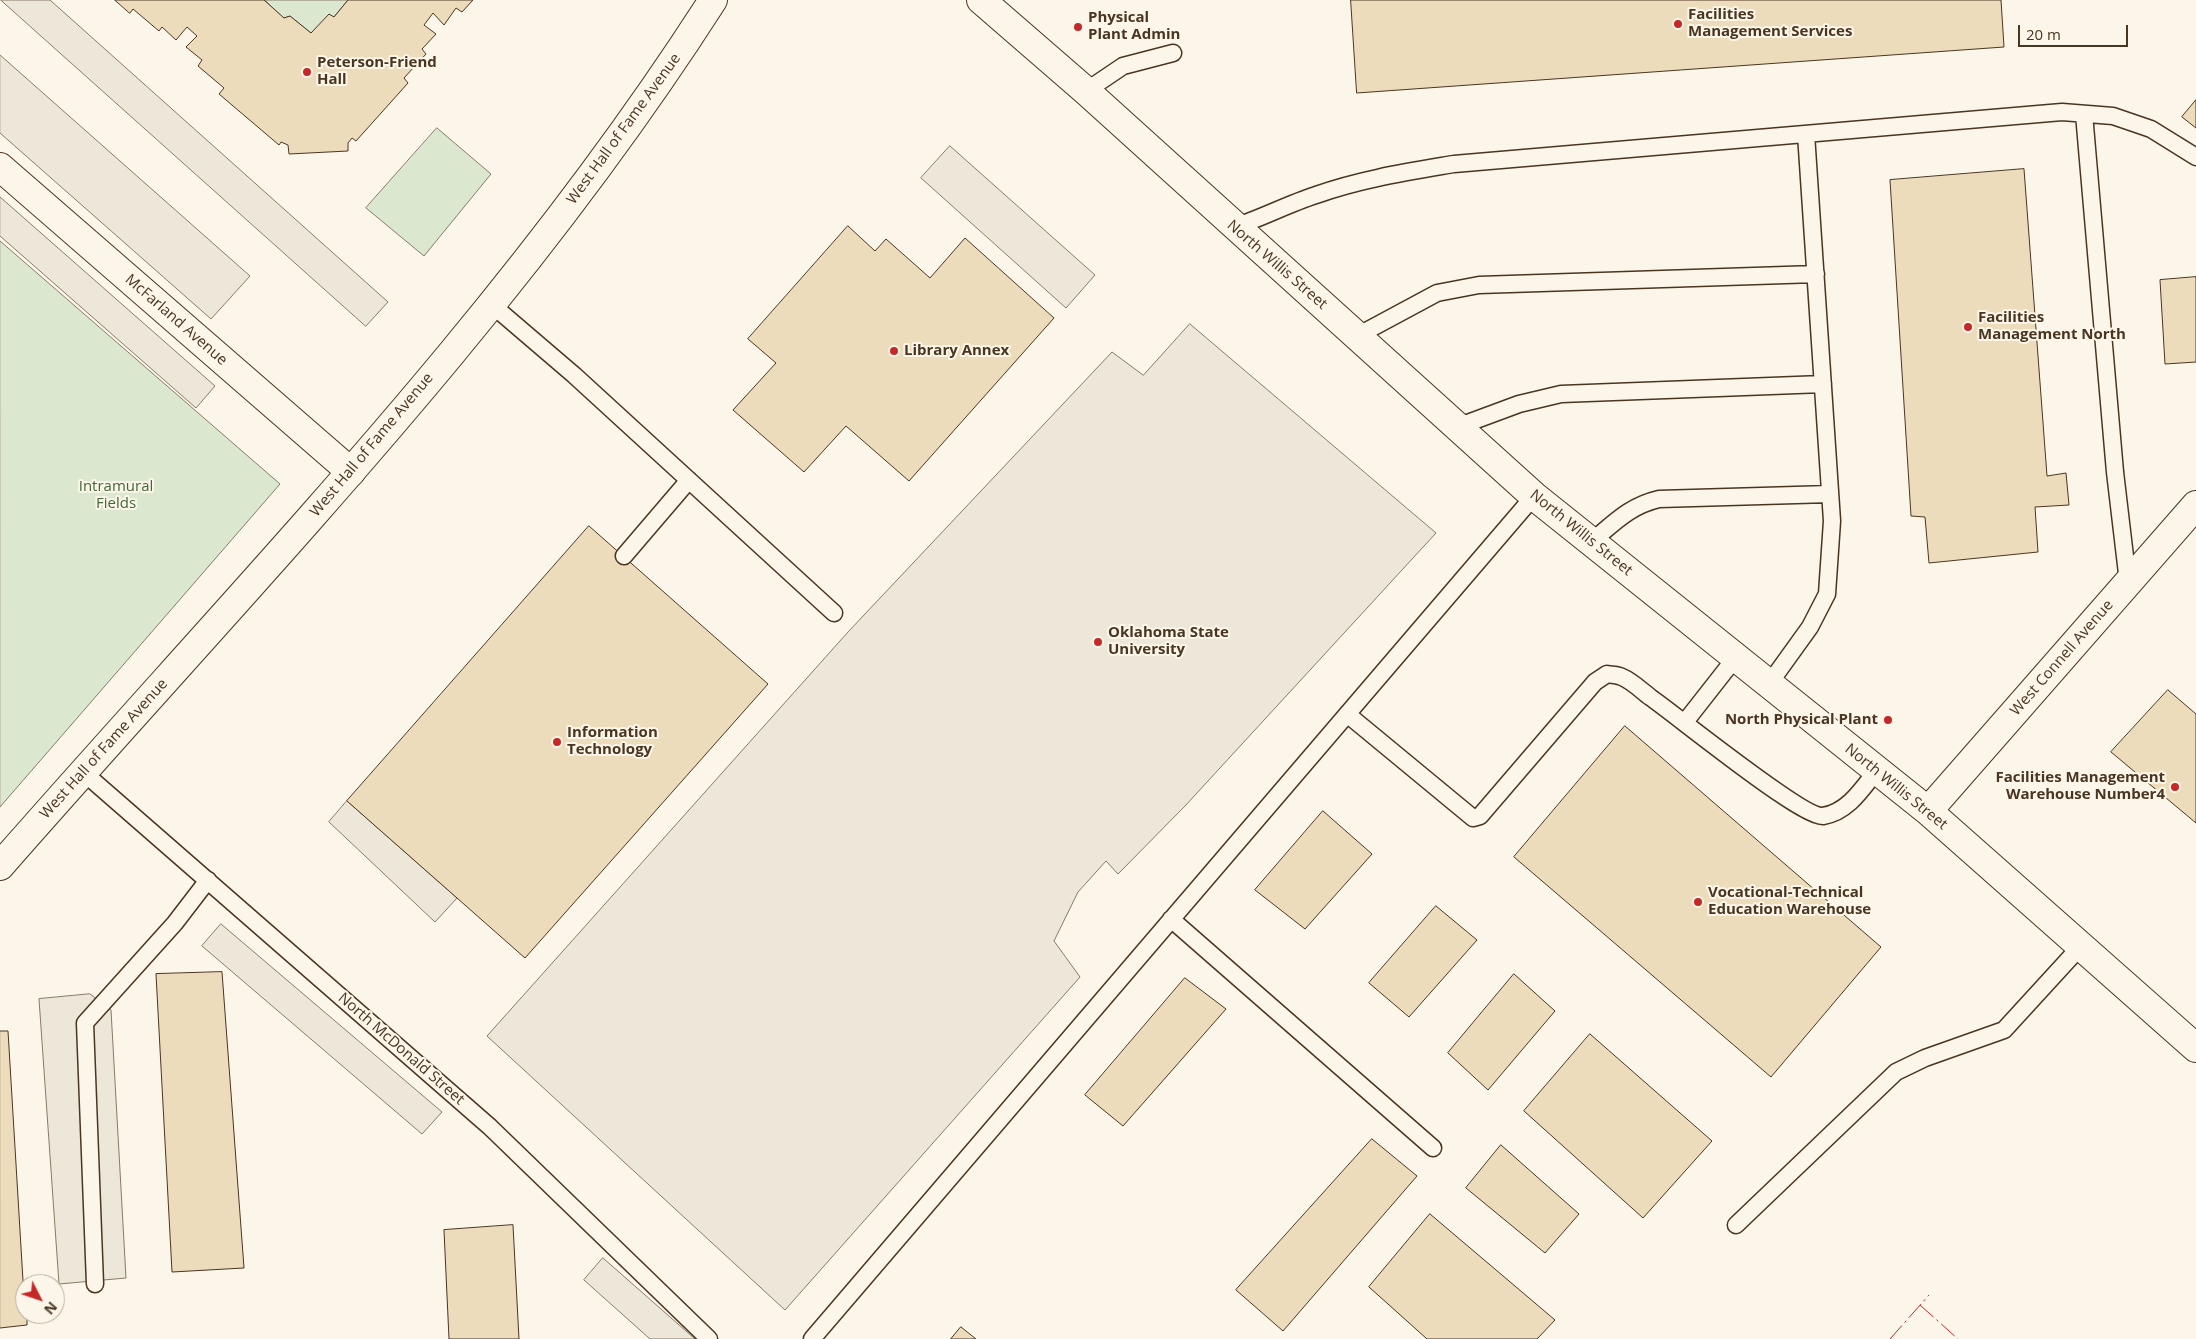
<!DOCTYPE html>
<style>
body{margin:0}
#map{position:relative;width:2196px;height:1339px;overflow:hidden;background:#fbf6e9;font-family:"Open Sans",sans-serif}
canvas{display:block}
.north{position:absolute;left:15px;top:1274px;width:50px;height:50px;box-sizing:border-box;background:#fbf6e9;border:1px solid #b4a999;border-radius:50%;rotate:131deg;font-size:14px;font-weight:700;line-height:20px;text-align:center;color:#4a3520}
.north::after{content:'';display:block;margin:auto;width:18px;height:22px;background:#c62828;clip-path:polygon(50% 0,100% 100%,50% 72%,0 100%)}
.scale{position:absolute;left:2018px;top:25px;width:110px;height:22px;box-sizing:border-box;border:2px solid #4a3520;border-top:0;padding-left:6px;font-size:15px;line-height:18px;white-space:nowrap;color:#4a3520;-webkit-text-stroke:4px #fbf6e9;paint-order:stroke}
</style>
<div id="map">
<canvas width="2196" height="1339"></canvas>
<div class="north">N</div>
<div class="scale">20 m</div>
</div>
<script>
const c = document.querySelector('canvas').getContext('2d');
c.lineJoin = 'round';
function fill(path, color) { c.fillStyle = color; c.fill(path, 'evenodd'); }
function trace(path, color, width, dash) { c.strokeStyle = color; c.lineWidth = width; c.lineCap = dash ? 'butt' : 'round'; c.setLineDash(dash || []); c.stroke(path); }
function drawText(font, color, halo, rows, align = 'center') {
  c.font = font + ' "Open Sans",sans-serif'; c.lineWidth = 4; c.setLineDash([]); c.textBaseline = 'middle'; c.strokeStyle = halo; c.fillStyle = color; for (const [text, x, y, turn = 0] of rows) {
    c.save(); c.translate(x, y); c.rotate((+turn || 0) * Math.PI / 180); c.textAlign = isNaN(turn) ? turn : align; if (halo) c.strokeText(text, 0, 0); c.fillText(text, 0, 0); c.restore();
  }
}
const green = new Path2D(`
 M265,0h83l-14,17 -23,16 -21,-17 -6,2z
 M437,128l54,46 -67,82 -58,-48z
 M0,241l280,243 -280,323z`);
fill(green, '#dce7d0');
trace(green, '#887966', 1);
const parking = new Path2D(`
 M1,0h49l338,302 -22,24z
 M0,55l250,221 -39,43 -211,-186z
 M950,146l145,129 -29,33 -145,-130z
 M0,197l215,189 -19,22 -196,-172z
 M1190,324l246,209 -251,273 -67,68 -12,-13 -28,31 -24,49 26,36 -295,333 -298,-274 361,-404 264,-280 31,23z
 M347,801l110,97 -22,24 -106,-100z
 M221,924l221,188 -20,22 -220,-188z
 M90,994l21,16 15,268 -67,6 -20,-285z
 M603,1258l92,81h-45l-66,-59z`);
fill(parking, '#ede7d9');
trace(parking, '#887966', 1);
const building = new Path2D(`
 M115,0h149l20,18 6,-2 21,17 18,-19 5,3 14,-17h125l-11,12 -6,-4 -12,17 -11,-12 -9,12 12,9 -14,15 4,5 -22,24 4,5 -52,58 -4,-3 -4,5v8l-59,3 -1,-9 -7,-3 -2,3 -60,-51 5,-6 -26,-22 4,-6 -16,-13 11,-11 -10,-9 -11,13 -14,-13 -3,4 -26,-22 -3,4z
 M1351,0h650l3,47 -647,46z
 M2196,100v28l-14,-11z
 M2024,169l23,307 19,-3 3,32 -34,2 3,45 -109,11 -4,-46 -14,-1 -21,-336z
 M848,226l27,25 11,-12 44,39 35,-40 89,80 -145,163 -63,-55 -42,46 -71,-62 43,-47 -28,-24z
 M2196,277v85l-31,2 -5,-84z
 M589,526l179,158 -243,274 -178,-157z
 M2168,690l28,24v109l-85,-71z
 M1625,726l256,221 -110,130 -257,-220z
 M1323,811l49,43 -67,75 -50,-39z
 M1436,906l41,34 -68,77 -40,-34z
 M222,972l22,296 -72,4 -16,-298z
 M1514,974l41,37 -67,79 -40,-37z
 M1185,978l41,31 -103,117 -38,-31z
 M0,1031h8l17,283h2v11l-27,3z
 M1590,1034l122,107 -69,77 -119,-107z
 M1372,1139l45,37 -134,155 -47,-41z
 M1501,1145l78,69 -34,39 -79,-65z
 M1430,1214l125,106 -18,19h-110l-58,-52z
 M513,1225l6,114h-70l-5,-109z
 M961,1327l15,12h-25z`);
fill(building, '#ecdcbc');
trace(building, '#4a3520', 1);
const service = new Path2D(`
 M1086,91l37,-25 50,-13
 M2084,114l31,358 13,110
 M1234,227c28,-9 54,-23 82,-32 45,-16 91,-23 138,-31l608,-52 51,4 38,13 45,28
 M491,304l83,71 260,238
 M1357,336l80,-43 42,-8 337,-11
 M1457,427l62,-23 42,-10 262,-10
 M1591,542c23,-19 38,-36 68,-43l171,-5
 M624,556l65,-76
 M1769,684l41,-57 17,-33 5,-73 -26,-387
 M1347,714l126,104 7,-2 115,-134 12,-8c5,1 11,1 15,3 10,4 20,14 28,20 26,18 152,121 173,119 25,-4 39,-27 54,-46
 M1685,722l51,-65
 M83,772l407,355 219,212
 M1171,919l262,229
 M1736,1225l160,-153 29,-14 79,-28 76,-83
 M95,1284l-10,-261 90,-100 33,-43
 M812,1339l722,-843`);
const minor = new Path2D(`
 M981,0l105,91 448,405 394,315 268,237
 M0,167l351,305
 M1928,811l268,-306`);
const secondary = new Path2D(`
 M0,866c246,-281 511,-550 713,-866`);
trace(service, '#4a3520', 19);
trace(minor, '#4a3520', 30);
trace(secondary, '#4a3520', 30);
trace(service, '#fbf6e9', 16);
trace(minor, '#fbf6e9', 28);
trace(secondary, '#fbf6e9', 28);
trace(new Path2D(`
 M1920,1305l38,34
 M1890,1339l39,-44`), '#c62828', 1, [18, 4, 2.5, 4]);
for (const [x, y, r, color] of [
 [1678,24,5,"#c62828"],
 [1078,27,5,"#c62828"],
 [307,72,5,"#c62828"],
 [1968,327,5,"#c62828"],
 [894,351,5,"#c62828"],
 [1098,642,5,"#c62828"],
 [1888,720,5,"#c62828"],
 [557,742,5,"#c62828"],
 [2175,787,5,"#c62828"],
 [1698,902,5,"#c62828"]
]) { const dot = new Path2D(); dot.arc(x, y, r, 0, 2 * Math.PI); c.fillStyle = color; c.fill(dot); trace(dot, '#fbf6e9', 2); }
drawText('bold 15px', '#4a3520', '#fbf6e9', [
 ["Facilities",1688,15],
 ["Management Services",1688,32],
 ["Physical",1088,18],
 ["Plant Admin",1088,35],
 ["Peterson-Friend",317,63],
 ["Hall",317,80],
 ["Facilities",1978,318],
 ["Management North",1978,335],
 ["Library Annex",904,351],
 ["Oklahoma State",1108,633],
 ["University",1108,650],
 ["North Physical Plant",1878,720,"right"],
 ["Information",567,733],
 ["Technology",567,750],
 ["Facilities Management",2165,778,"right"],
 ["Warehouse Number4",2165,795,"right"],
 ["Vocational-Technical",1708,893],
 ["Education Warehouse",1708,910]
], 'left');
drawText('15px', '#4a3520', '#fbf6e9', [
 ["West Hall of Fame Avenue",624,129,-54],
 ["North Willis Street",1277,265,41],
 ["McFarland Avenue",176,320,41],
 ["West Hall of Fame Avenue",372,445,-50],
 ["North Willis Street",1581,533,39],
 ["West Connell Avenue",2062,658,-49],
 ["West Hall of Fame Avenue",104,749,-48],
 ["North Willis Street",1896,787,39],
 ["North McDonald Street",401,1049,41]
]);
drawText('15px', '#436837', '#fbf6e9', [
 ["Intramural",116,487],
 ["Fields",116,504]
]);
</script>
